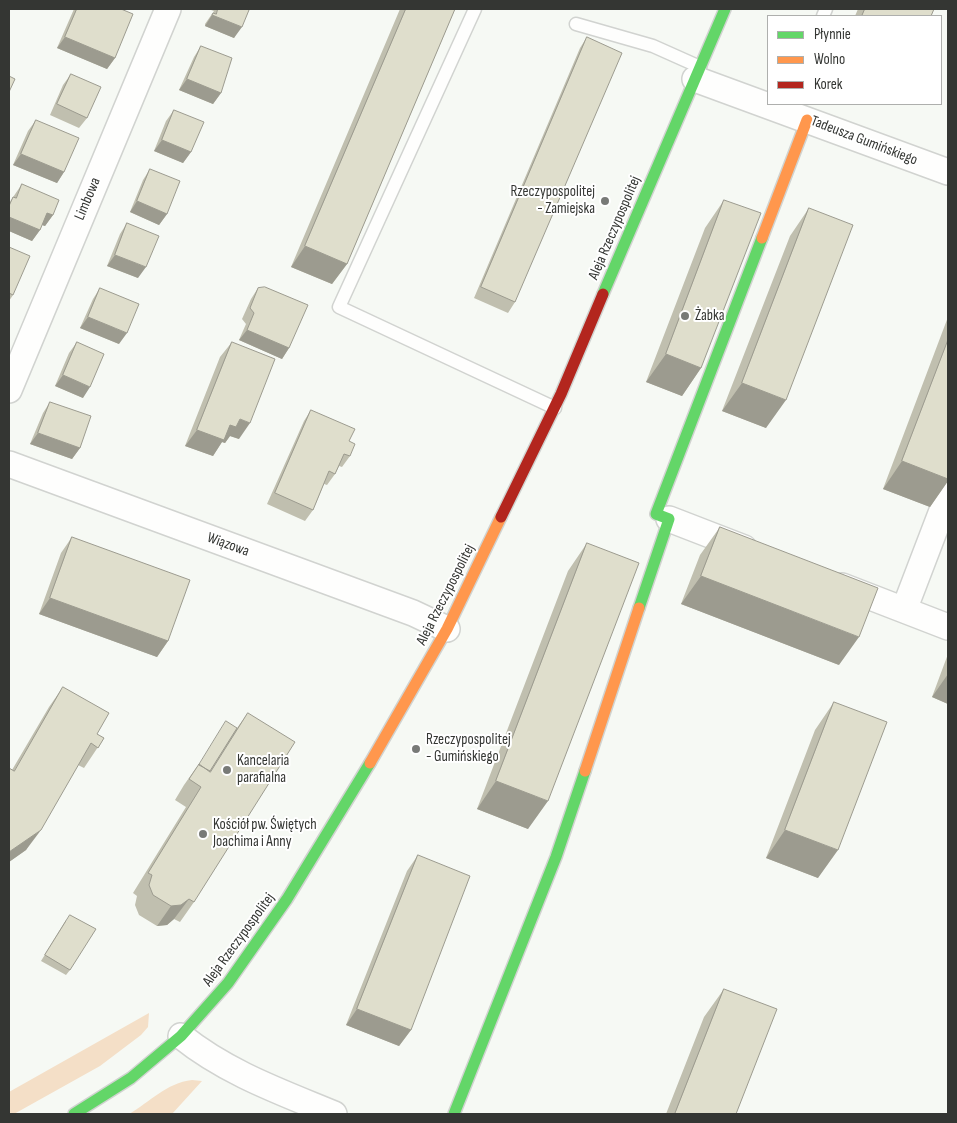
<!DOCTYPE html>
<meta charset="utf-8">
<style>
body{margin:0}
#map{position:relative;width:957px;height:1123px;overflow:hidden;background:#f6f9f4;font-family:"Sofia Sans Condensed",sans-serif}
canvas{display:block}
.frame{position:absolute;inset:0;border:10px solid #343633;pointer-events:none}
.legend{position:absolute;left:767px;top:15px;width:175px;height:90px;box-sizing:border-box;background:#fff;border:1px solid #aeafad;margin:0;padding:6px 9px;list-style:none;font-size:15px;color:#343633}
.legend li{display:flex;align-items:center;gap:10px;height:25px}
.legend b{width:25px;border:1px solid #aeafad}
</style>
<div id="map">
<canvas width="957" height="1123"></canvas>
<div class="frame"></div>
<ul class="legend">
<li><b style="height:6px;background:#63d668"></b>Płynnie</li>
<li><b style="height:6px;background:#ff974d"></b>Wolno</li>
<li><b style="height:6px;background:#b3261e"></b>Korek</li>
</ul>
</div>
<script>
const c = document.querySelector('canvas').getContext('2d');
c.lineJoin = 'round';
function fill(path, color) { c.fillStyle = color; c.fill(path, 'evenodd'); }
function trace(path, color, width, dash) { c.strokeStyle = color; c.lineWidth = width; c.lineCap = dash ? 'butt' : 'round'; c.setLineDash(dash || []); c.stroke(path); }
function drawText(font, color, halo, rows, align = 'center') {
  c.font = font + ' "Sofia Sans Condensed",sans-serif'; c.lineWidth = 4; c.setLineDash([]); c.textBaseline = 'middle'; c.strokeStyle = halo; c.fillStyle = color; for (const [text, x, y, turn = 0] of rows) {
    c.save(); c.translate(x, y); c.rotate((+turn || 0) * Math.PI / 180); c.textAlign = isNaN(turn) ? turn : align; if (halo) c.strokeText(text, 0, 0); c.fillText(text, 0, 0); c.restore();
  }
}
fill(new Path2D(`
 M149,1013l-1,14 -7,8 -41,31 -86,48h-5v-22z
 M192,1080l10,1 -30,33h-43c21,-12 37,-31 63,-34z`), '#f4dfc7');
const lane = new Path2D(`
 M475,9l-136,298 216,101
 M823,16l3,-7
 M576,24l77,22 47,21`);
const street = new Path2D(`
 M695,79l253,93
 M9,390l159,-381
 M9,464l404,149 34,16
 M669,519l75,29
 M842,586l106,41
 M904,610l44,-115
 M181,1036c46,37 100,56 153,78`);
const fast = new Path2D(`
 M603,294l122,-285
 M639,608l30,-89 -13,-5 106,-276
 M74,1114l57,-36 50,-42 47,-53 59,-84 83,-136
 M454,1114l102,-257 29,-86`);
const slow = new Path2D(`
 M762,238l45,-118
 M370,763l77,-134 54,-112
 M585,771l54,-163`);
const jam = new Path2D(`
 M501,517l60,-123 42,-100`);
trace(lane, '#d1d3d0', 15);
trace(street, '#d1d3d0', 28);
trace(fast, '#d1d3d0', 14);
trace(slow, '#d1d3d0', 14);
trace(jam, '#d1d3d0', 14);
trace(lane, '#fefefd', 12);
trace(street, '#fefefd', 25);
trace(fast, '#63d668', 11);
trace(slow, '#ff974d', 11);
trace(jam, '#b3261e', 11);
fill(new Path2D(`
 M74,9h47l-6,49 -8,11 -50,-21z
 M212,9h35l-13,29 -29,-12v-2l9,-13 -3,-1z
 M400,9h55l-108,255 -15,20 -41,-17z
 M858,9h76l-3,7h-76z
 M587,37l-72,265 -7,11 -34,-15 106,-250z
 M201,46l20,47 -8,11 -34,-14 15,-33z
 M71,74l16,44 -8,10 -29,-13 13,-30z
 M174,110l17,42 -8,11 -29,-12 12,-30z
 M36,120l28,52 -7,11 -44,-18 15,-34z
 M150,169l17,45 -8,11 -29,-13 13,-32z
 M22,184l31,31 -8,11 -3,-1 -2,5 -8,11 -23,-10v-28z
 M724,200l-23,168 -19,28 -36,-14 59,-154z
 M809,208l-43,220 -44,-17 68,-175z
 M127,223l11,55 -31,-12 13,-32z
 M9,247l4,48 -4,6z
 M100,288l19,56 -39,-16 13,-29z
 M258,288l31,60 -7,11 -43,-19 7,-16 -4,-5 9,-20z
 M948,317v164l-18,26 -47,-18z
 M77,342l6,56 -28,-12 14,-33z
 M232,342l7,97 -9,-3 -5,7 -3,-1 -9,14 -28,-10 35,-89z
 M50,402l30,46 -8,11 -42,-15 13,-31z
 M311,410l38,31 1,15 -8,11 -3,-1 -4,8 -8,11 -3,-1 -11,26 -8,11 -38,-17 37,-83z
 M720,527l119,138 -158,-61 19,-49z
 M72,537l96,104 -11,16 -118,-43 22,-61z
 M587,543l-59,286 -51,-20 91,-238z
 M948,654v50l-16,-7z
 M63,687l34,47 7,4 -20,30 -6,-3 -52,85 -17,12v-94l3,2 37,-63z
 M834,702l-16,176 -52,-20 49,-128z
 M248,713l-54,189 -14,20 -6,-3 -7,6 -10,1 -18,-11 -4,-10 2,-9 -4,-3 53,-86 -11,-7 9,-15 12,-17 41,-40z
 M418,855l-7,175 -12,16 -53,-21 61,-154z
 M66,920l4,50 -4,5 -25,-14z
 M724,989l12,125h-70l38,-97z`), '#c0bfaf');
fill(new Path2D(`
 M212,15l30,12 -8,11 -29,-12z
 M65,37l50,21 -8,11 -50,-21z
 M187,79l34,14 -8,11 -34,-14z
 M162,140l29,12 -8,11 -29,-12z
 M21,154l43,18 -7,11 -44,-18z
 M137,201l30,13 -8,11 -29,-13z
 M47,213l6,2 -8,11 -6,-2z
 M9,217l31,13 -8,11 -23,-10z
 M305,246l42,18 -15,20 -41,-17z
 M115,255l31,12 -8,11 -31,-12z
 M88,317l39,16 -8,11 -39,-16z
 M247,330l42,18 -7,11 -43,-19z
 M666,354l35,14 -19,28 -36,-14z
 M63,375l27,12 -7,11 -28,-12z
 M742,383l44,17 -20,28 -44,-17z
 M240,419l10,4 -11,16 -9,-3 -5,7 -3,-1 -9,14 -28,-10 12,-16 33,-5z
 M38,433l42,15 -8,11 -42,-15z
 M902,461l46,18v2l-18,26 -47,-18z
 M701,576l158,61 -20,28 -158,-61z
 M50,598l118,43 -11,16 -118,-43z
 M948,674v30l-16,-7z
 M496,781l52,20 -20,28 -51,-20z
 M41,830l-15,20 -17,12v-10z
 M785,830l53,20 -20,28 -52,-20z
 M189,899l-15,20 -7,6 -10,1 14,-20z
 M357,1009l54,21 -12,16 -53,-21z`), '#9c9b8f');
const building = new Path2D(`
 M77,9h44l12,5 -18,44 -50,-21z
 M218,9h29l2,1 -7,17 -30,-12 1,-2 3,1z
 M406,9h49l-108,255 -42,-18z
 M865,9h69l-3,7h-69z
 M587,37l35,16 -107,249 -34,-15z
 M201,46l31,12 -11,35 -34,-14z
 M71,74l30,13 -14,31 -30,-14z
 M9,76l6,3 -6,13z
 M174,110l30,12 -13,30 -29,-12z
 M36,120l43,18 -15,34 -43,-18z
 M150,169l30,12 -13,33 -30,-13z
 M22,184l37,16 -6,15 -6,-2 -7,17 -31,-13v-11l4,-9 3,1z
 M724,200l37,13 -60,155 -35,-14z
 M809,208l44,17 -67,175 -44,-17z
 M127,223l32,13 -13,31 -31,-12z
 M9,247l21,9 -17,39 -4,-2z
 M265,287l43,18 -19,43 -42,-18 7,-17 -4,-5 8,-20z
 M100,288l39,16 -12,29 -39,-16z
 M948,340v139l-46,-18z
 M77,342l27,12 -14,33 -27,-12z
 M232,342l43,17 -25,64 -10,-4 -4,8 -6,-2 -6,15 -27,-10z
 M50,402l41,14 -11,32 -42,-15z
 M311,410l44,19 -6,12 6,3 -5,12 -6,-2 -9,20 -6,-3 -16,39 -38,-17z
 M720,527l158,61 -19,49 -158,-61z
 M72,537l118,43 -22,61 -118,-43z
 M587,543l52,20 -91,238 -52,-20z
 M63,687l46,26 -12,21 7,4 -6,10 -7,-5 -50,87 -32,22v-84l5,3z
 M834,702l53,20 -49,128 -53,-20z
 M248,713l47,29 -101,160 -5,-3 -8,6 -10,1 -18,-11 -4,-10 3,-10 -4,-2 53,-86 -12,-8 10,-15 11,8z
 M226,721l11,7 -27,43 -11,-6z
 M418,855l52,21 -59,154 -54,-21z
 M70,915l26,14 -26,41 -25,-15z
 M724,989l53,20 -41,105h-61z`);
fill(building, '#dfdecc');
trace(building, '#9c9b8f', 1);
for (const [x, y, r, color] of [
 [605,201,5,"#787a77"],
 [685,316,5,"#787a77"],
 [416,749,5,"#787a77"],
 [227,770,5,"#787a77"],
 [203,834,5,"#787a77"]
]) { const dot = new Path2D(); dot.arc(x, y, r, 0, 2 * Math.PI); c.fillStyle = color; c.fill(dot); trace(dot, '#fff', 2); }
drawText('15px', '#343633', '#fff', [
 ["Tadeusza Gumińskiego",864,141,21],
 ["Limbowa",88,199,-67],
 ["Aleja Rzeczypospolitej",615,228,-67],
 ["Wiązowa",228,545,20],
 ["Aleja Rzeczypospolitej",446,595,-63],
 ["Aleja Rzeczypospolitej",239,940,-54]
]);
drawText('15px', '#343633', '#fff', [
 ["Rzeczypospolitej",595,192,"right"],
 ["- Zamiejska",595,209,"right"],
 ["Żabka",695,316],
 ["Rzeczypospolitej",426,740],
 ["- Gumińskiego",426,757],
 ["Kancelaria",237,761],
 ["parafialna",237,778],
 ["Kościół pw. Świętych",213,825],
 ["Joachima i Anny",213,842]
], 'left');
</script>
